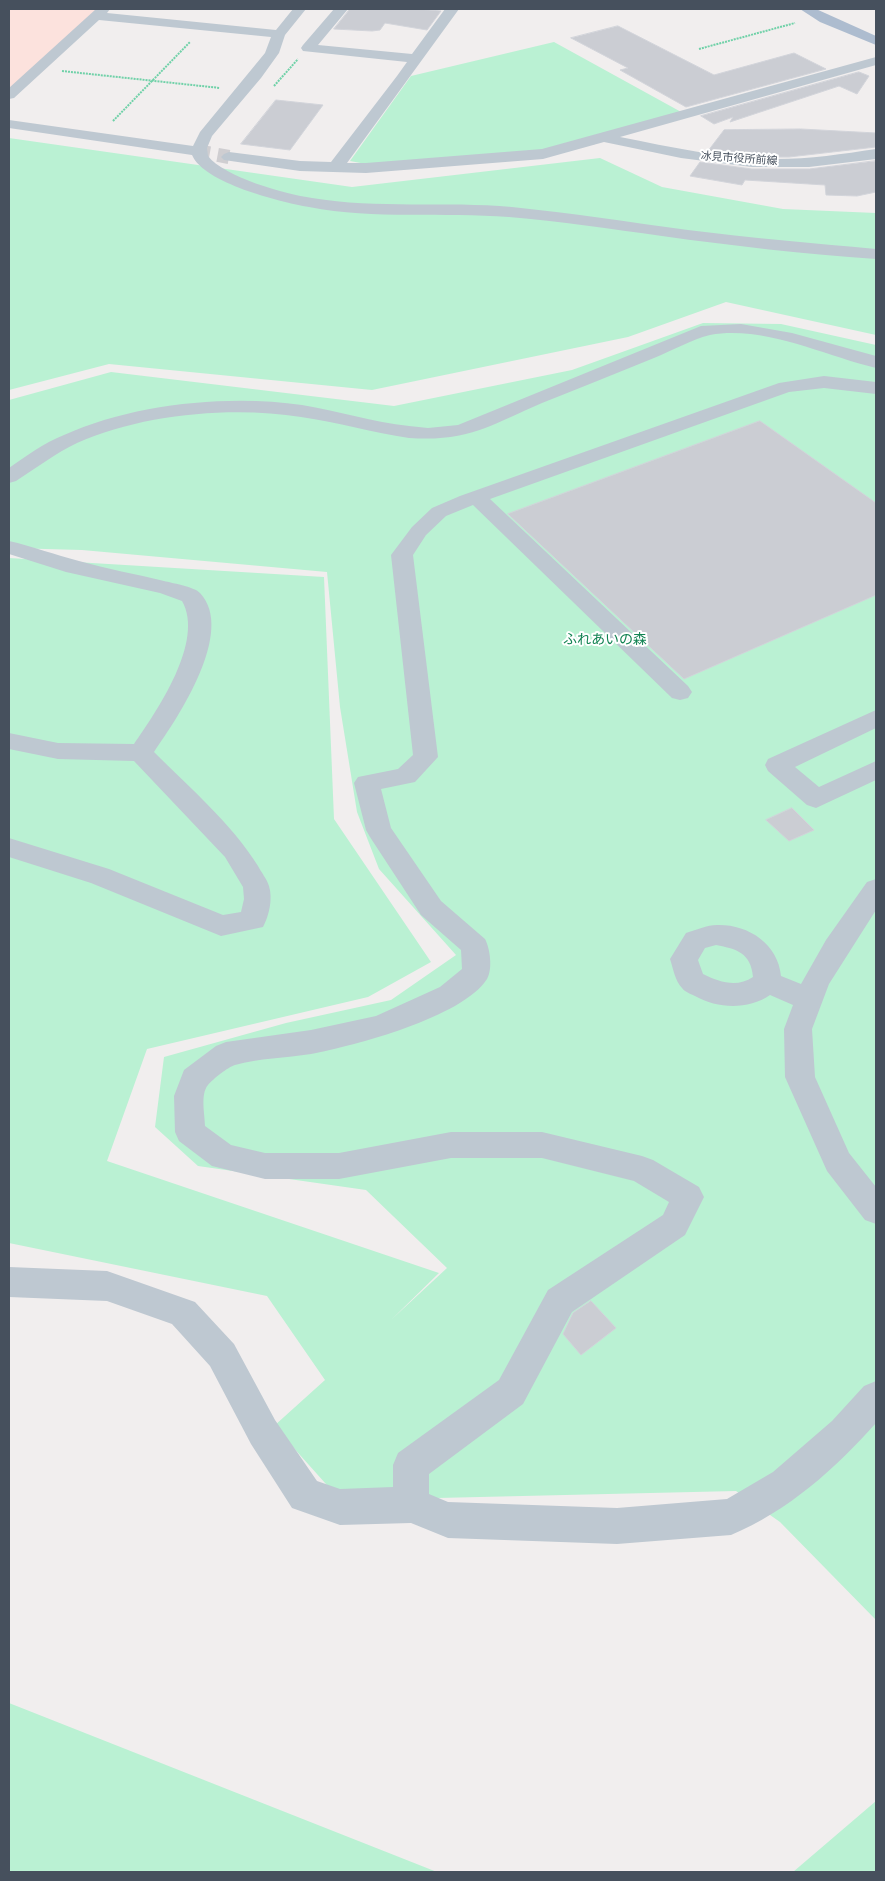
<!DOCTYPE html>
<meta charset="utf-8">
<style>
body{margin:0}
#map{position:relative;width:885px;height:1881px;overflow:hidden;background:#f1eeee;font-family:"DM Sans",sans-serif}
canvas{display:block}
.frame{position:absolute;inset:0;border:10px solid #46505d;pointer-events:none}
</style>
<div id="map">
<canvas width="885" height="1881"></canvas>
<div class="frame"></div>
</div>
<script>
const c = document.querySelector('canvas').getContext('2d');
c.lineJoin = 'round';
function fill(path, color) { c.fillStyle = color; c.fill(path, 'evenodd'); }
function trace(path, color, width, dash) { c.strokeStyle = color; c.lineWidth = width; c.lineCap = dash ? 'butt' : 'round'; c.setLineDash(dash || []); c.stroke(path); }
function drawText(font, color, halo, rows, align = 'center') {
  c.font = font + ' "DM Sans","Noto Sans JP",sans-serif'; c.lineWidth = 4; c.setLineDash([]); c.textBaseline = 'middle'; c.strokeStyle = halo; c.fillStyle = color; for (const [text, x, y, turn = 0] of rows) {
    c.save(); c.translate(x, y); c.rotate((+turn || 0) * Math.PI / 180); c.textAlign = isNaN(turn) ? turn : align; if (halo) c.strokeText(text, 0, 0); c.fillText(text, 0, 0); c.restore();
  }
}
fill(new Path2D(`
 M9,9h88l-88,81z`), '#fce2dd');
fill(new Path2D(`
 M554,42l129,71 -140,37 -177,14 -16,-3 61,-85z
 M9,138l343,49 248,-29 62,29 121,22 93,4v122l-150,-33 -98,35 -256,53 -263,-26 -100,26z
 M703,323l78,1 95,21v1275l-96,-98 -44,-31 -299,7 -103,-5 -60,-67 51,-46 -58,-84 -258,-53v-685l315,19 10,242 97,143 -63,35 -221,52 -40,112 332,112 -48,47 56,-52 -81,-78 -168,-24 -43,-39 9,-70 122,-34 105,-23 65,-45 -77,-86 -22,-57 -17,-105 -13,-135 -245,-22 -73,-2v-148l102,-28 283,34 178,-36z
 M9,1703l428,169h-428z
 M876,1801v71h-83z`), '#baf1d3');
const building = new Path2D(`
 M350,9h68l23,2 -14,19 -42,-7 -5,7 -8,1 -38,-2z
 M618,26l96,49 80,-22 32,16 -140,38 -66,-37 8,-2 -57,-30z
 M859,72l10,4 -12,18 -18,-8 -109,36 3,-5 -19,7 -13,-8z
 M276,100l47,5 -33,45 -49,-6z
 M801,129l75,4v14l-87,10h-33l-48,-6 16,-21z
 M876,161v31l-19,4 -31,-1 -1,-10 -80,-5 -3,5 -52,-9 10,-14 52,7h57z
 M760,421l116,82v92l-192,84 -176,-165z
 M792,808l22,22 -25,11 -23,-21z
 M591,1301l25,27 -35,27 -18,-21 10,-21z`);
fill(building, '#cbcdd3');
trace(building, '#d2d4da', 1);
trace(new Path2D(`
 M196,151l33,6`), '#cfced1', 14, [14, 8]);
trace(new Path2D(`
 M699,49l96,-26
 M62,71l158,17
 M274,86l24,-27
 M113,121l77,-79`), '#70d1a8', 2, [2, 1]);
fill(new Path2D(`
 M96,9h14l-3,4 169,17 17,-21h13l-21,26 -6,18 -18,25 -49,58 -5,12 1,8c16,21 77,38 104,42 66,11 133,3 200,9 59,6 117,15 176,23 62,8 125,13 188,19v10c-71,-5 -143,-13 -214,-23 -51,-7 -102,-15 -153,-19 -66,-5 -134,3 -200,-10 -29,-5 -105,-24 -117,-52l-183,-27v-8l184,26 7,-14 65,-79 6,-16 -172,-17 -85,78 -5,1v-11z
 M334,9h14l-30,36 94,9 33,-45h14l-112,154h19l176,-14 334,-92v8l-256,72c51,10 103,22 156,22 34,0 67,-5 100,-10v10l-67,8h-57l-71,-9 -77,-16 -61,17 -177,14 -66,-2 -76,-11 -3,-3 3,-3 5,-2 71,9 31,1 66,-86 10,-14 -104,-11 -2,-3 2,-3z
 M741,324l51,9 84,23v12c-51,-12 -112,-43 -166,-33 -17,4 -39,16 -56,23 -37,15 -74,30 -112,45 -52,22 -72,39 -133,35 -36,-5 -71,-16 -108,-21 -69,-11 -159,-3 -224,26 -21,10 -41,25 -61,38l-7,2v-15c17,-12 35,-25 55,-33 68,-31 164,-41 238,-30 36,6 71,17 107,21l19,2 30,-3 243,-99z
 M824,376l52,6v12l-52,-6 -35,4 -299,107 198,187 4,6 -4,6 -8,2 -8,-2 -199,-193 -27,11 -20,19 -13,20 25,202 -23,25 -34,7 10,39 50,73 44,38c5,9 8,30 2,40 -24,38 -133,67 -176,75 -25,4 -52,4 -76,11 -7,2 -22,14 -27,20 -8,9 -3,30 -3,41l26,19 34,8h74l112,-21h91l100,24 11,4 46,27 5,10 -19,38 -113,77 -49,92 -94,70v20l19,8 169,6 110,-9 46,-27 59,-51 32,-35 12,-5v42c-41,46 -88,88 -145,112l-114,9 -169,-6 -37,-15 -71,2 -48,-17 -41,-64 -41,-78 -38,-42 -65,-23 -98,-4v-30l98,4 88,31 39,42 41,76 42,61 23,8 53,-2v-22l5,-12 101,-73 49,-90 115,-75 6,-13 -35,-21 -92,-23h-91l-112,21h-74l-53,-13 -33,-25 -4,-9 -1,-36 10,-26 32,-24 10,-4 85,-12 65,-14 64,-29 22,-18 -1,-19 -40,-35 -51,-78 -4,-7 -12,-47 4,-6 40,-8 15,-14 -22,-200 21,-28 20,-19 28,-12 319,-113z
 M9,541c23,5 46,14 70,20 28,8 57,13 85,20 8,2 31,6 36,12 36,38 -22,125 -46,159 36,36 77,71 104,114 3,6 9,13 11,20 4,13 0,30 -6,41l-42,9 -130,-53 -82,-26v-19l100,31 114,46 18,-3 3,-13 -1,-12 -18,-30 -91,-96 -76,-2 -49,-10v-16l49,10 76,1c23,-33 71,-103 48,-143l-22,-8 -94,-21 -57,-18z
 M876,710v18l-81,39 24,20 57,-26v19l-60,28 -9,-3 -39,-34 -3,-6 3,-6z
 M876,879v31l-47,74 -17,45 3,48 34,76 27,34v37l-11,-4 -38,-49 -42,-94 -1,-48 9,-24 -23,-10c-22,15 -52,14 -75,1 -4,-2 -10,-4 -13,-8 -7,-7 -9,-20 -12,-29l16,-26c10,-3 21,-8 31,-8 30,-1 61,18 64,51l20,8 25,-44 41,-58zM716,945c21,4 35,8 37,32 -16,11 -34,5 -50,-3l-5,-14 7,-12z`), '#bec8d1');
fill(new Path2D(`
 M800,9h16l60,27v9l-56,-23z`), '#adbccf');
drawText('11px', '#46505d', '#fff', [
 ["冰見市役所前線",739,159,4]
]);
drawText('14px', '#128352', '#fff', [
 ["ふれあいの森",605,640]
]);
</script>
